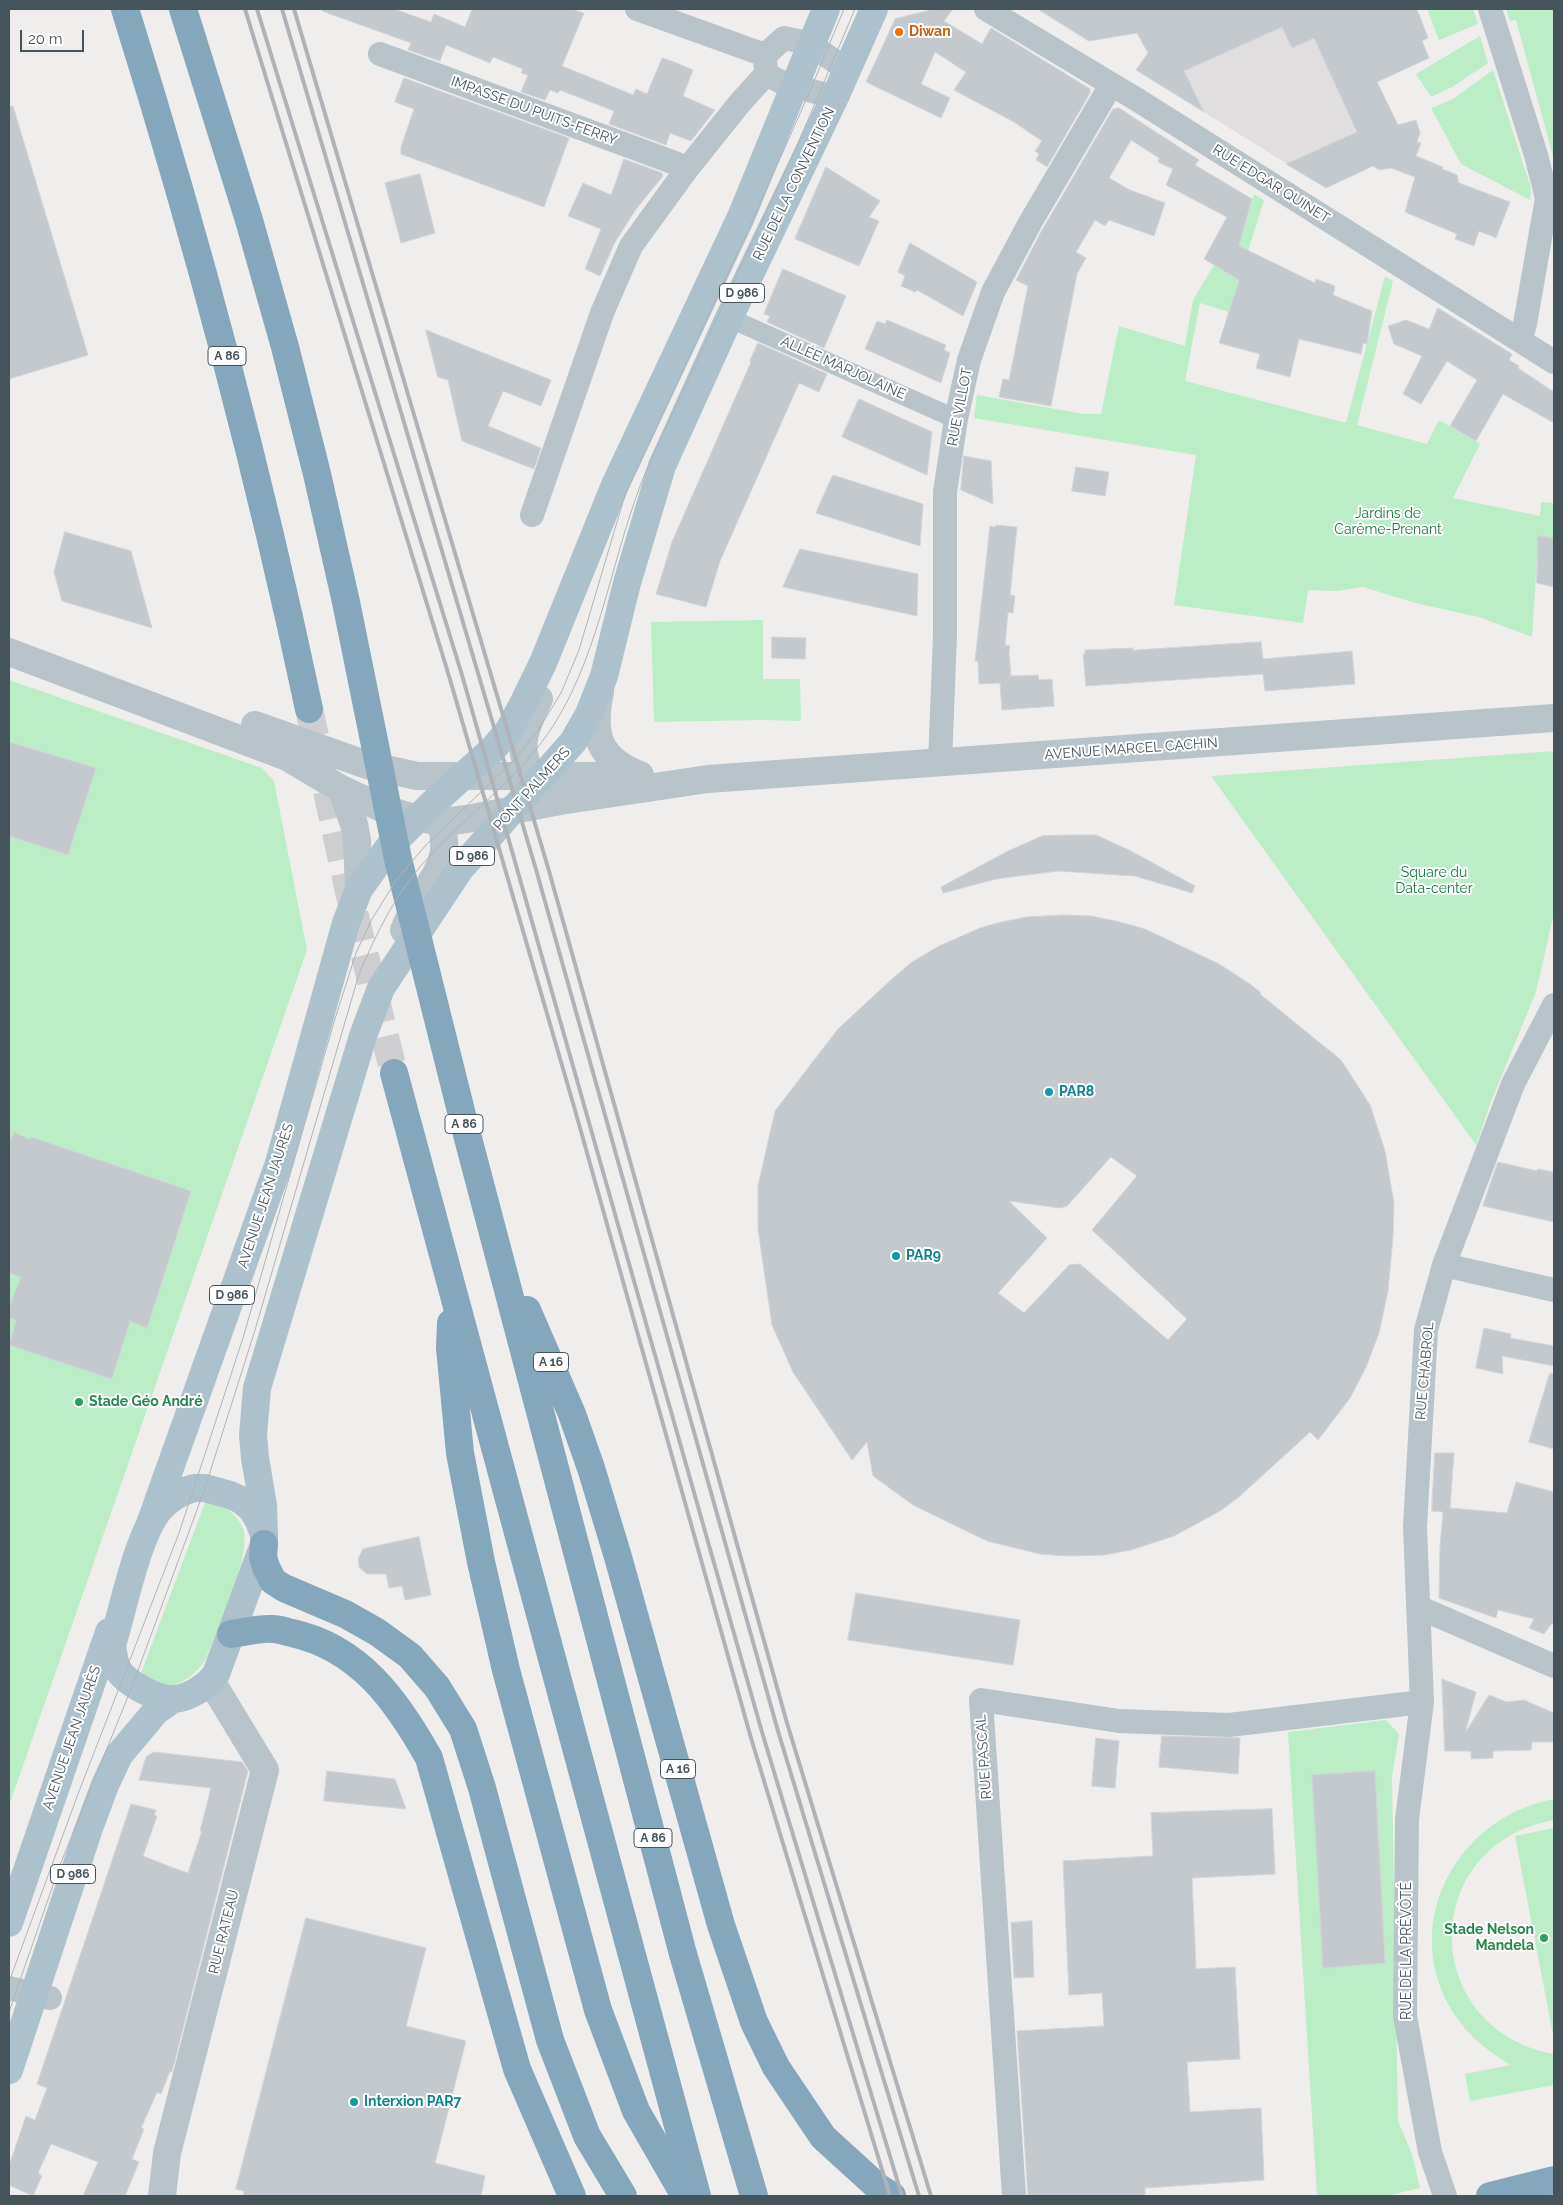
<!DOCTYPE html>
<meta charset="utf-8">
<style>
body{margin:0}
#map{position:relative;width:1563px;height:2205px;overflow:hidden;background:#f0eded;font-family:Raleway,sans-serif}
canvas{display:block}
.frame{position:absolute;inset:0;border:10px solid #45535a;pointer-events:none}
.scale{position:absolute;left:20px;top:30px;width:64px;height:22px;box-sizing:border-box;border:2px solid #45535a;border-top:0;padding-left:6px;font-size:15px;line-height:18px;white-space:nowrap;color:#45535a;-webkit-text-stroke:4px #fff;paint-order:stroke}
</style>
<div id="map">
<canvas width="1563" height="2205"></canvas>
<div class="frame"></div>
<div class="scale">20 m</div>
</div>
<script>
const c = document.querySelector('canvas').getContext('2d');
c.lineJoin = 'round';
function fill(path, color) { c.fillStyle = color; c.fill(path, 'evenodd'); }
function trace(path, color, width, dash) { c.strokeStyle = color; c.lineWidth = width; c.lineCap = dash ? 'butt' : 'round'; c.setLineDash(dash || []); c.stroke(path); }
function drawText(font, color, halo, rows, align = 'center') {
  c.font = font + ' Raleway,sans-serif'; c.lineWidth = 4; c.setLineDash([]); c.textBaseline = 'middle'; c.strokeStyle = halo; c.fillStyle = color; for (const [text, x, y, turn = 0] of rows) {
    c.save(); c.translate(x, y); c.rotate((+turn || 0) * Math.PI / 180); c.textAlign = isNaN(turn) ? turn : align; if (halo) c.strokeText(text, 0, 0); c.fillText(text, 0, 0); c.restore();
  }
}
fill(new Path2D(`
 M1048,9h183l14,31 16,-4 21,-9 5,9 47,-21 40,150 -48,23 -190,-118 12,-17 -10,-20 -49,8 -39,-28z`), '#e1dedf');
fill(new Path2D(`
 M1427,9h46l5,15 -39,16z
 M1506,9h48v151l-38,-140 -6,1z
 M1480,36l8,27 -36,24 -21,10 -15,-23z
 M1493,70l38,118 -1,12 -69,-36 -30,-56 22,-9z
 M1254,194l10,6 -35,112 -29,-9 -15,78 161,42 39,-147 8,5 -36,144 70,19 12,-24 41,24 -27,54 87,18 1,-14 13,1v40h-16l-6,94 -53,-20 -60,-13 -56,-17 -27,4 -28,-1 -5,33 -129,-18 22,-150 -222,-37 3,-23 107,19h17l18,-88 66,20 8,-46 21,-35 17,9z
 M763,620v59h37l1,42 -38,-1 -109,2 -3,-100z
 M9,680l253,88 12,13 33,169 -298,856z
 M1554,751v162l-18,79 -44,107 -16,46 -265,-369z
 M206,1500c15,6 28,10 36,26 13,24 -26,106 -36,133 -9,14 -29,32 -47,25 -6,-3 -12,-7 -18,-11z
 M1386,1720l13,14 -7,43 6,344 14,33 8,34 -33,8h-70l-29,-464z
 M1554,1799v21c-137,25 -135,209 0,234v31l-84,16 -5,-27 46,-9c-20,-12 -38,-25 -52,-44 -64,-88 -7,-203 95,-222z
 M1554,1828v212l-39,-204z`), '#bbeec7');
const building = new Path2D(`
 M323,9h71l37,13 3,-8 31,13 7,-18h99l13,4 -22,53 71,29 3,-6 11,5 15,-36 7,2 24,10 -10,26 32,14 -24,31 -21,-8 -4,12 -57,-21 5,-13 -54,-21 -2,3 -8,-3 -5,10 -24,-8 7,-17 -7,-2 2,-4 -30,-12 -3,6 -44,-18 -6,16 -32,-11 3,-7 -89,-32z
 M935,9h18l-9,12 38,23 9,-16 99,61v4l-43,74 -11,-7 3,-6 -4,-3 7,-10 -28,-19 -60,-32 12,-18 -31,-20 -14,32 29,14 -9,20 -75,-36 29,-63z
 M1038,9h379l11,29 -6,3 7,17 -52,24 21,43 18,-5 4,13 -3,9 4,1 -5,13 27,11 -1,2 15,6 2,8 51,19 -14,36 -17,-7 -5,15 -19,-7 2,-5 -52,-22 10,-35 -24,-9 -12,2 -6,-4 -47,22 -40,-24 71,-32 -43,-94 -22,10 -10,-21 -98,44 20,41 -68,-42 12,-17 -11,-20 -48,8z
 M404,78l165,60 -25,69 -143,-53v-7l13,-38 -19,-7z
 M13,106l75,249 -79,24v-272z
 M1119,108l80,52 -4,5 57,34 -13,47 76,37 1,-4 19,7 -2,9 39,16 -5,33 -4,-1 -2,11 -62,-15 -9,38 -34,-9 4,-14 -41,-11 20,-63 -35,-21 23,-42 -61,-32 7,-16 -15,-7 1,-4 -28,-18 -22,38 21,12 35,13 -11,33 -45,-16 -4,6 -10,-6 -19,32 10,6 -9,16 -26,132 -52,-9 4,-18 6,1 19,-94 -12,-6 25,-48 72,-123z
 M624,159l38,14 1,3 -27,33 -22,35 -14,32 -15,-7 16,-40 -33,-13 15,-33 28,12z
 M826,167l54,34 -11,16 10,4 -20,45 -64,-27z
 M420,174l15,59 -34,10 -16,-60z
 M910,243l67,39 -14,34 -46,-26 -2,2 -14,-6 4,-10 -7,-4z
 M783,269l63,27 -22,52 -57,-26 3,-6 -6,-2z
 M1438,308l74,46 -3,6 10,6 -1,2 36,24v31l-51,-29 -27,47 -26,-15 27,-46 -30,-19 -26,43 -18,-10 19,-38 -28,-12 -6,-18 18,-6 23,9z
 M887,320l59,25 -2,5 6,3 -9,30 -76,-34 12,-28 8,3z
 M426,330l125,50 -10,26 -38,-15 -15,35 53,22 -7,21 -72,-28 -14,-61 -10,-3z
 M758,343l69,31 -8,18 -20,-9 -79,178 -14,46 -50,-13 16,-52 79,-180 -1,-1z
 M859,399l73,33 -5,43 -85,-38z
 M964,456l27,5 2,43 -32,-14z
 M1076,467l33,5 -4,24 -33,-5z
 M833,475l90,29 -3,42 -104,-33z
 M996,525l21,2 -7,68 5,1 -2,17 -5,-1 -3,33 5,1 -1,7 2,23 27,-1 1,5 13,-1 2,27 -52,4 -2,-27 -21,1 -1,-23h-3l15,-135 5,1z
 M65,532l66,19 21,77 -90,-27 -8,-29z
 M1538,536l16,2v49l-17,-4z
 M800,549l118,25 -1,42 -134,-29z
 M772,637l34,1 -1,21 -33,-1z
 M1261,642l2,17 89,-8 3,33 -90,7 -2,-17 -177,12 -3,-32h2v-4l48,-2v2z
 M9,742l87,26 -28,87 -59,-19z
 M1068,835h28l33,15 66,36 -3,7 -57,-17 -77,-5 -62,8 -53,14 -2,-6 67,-36 34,-15z
 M1063,915l28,1 29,6 25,7 74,35 31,20 10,8 1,3 80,65 29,45 15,46 9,52 -1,34 -5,54 -9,42 -13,34 -16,31 -32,42 -8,-8 -70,64 -20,15 -46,25 -43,14 -27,5 -35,1 -29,-2 -53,-13 -74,-36 -40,-29 -6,-34 -15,18 -59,-88 -21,-47 -14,-96v-43l17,-75 63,-82 55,-51 19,-16 27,-16 41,-18 21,-6 26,-5zM1111,1157l26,19 -45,54 95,89 -19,21 -88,-76 -11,1 -45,48 -26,-20 49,-55 -38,-37 51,7 7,-2z
 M14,1132l16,8 1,-3 160,54 -44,137 -17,-7 -18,58 -103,-34 7,-25 -7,-2v-11l12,-30 -12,-4v-127z
 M1498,1162l39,9 1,-2 16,3v50l-71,-16z
 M1484,1328l27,6 -1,4 44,8v20l-52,-10 1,18 -27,-6z
 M1550,1373l4,1v75l-25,-7z
 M1435,1453h19l-4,55 57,5 9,-31 38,10v132l-2,-1 -8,11 -15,-6 5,-9 -36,-9 -2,8 -57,-20 1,-50 3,-36 -11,-1z
 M419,1537l12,58 -26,5 -3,-14 -13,2 -3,-14h-19l-8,-7 -1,-8 5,-10z
 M856,1593l164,27 -7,45 -165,-25z
 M1442,1679l34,13 -11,41 24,-38 18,7 17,-2 30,13v29h-22l-1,8 -38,1v7l-22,1v-8h-26z
 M1162,1736l78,2 -2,36 -79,-7z
 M1096,1738l23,3 -4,47 -23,-2z
 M154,1752l88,10 6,9 -76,301 -2,-1 -9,23 -4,-2 -16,36 3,1 -12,30 7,3 -14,34h-42l15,-34 -47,-18 -13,29 4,3 -9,20 -24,-11v-19l17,-50 9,4 12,-32 -10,-4 94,-280 25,6 -2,5 3,1 -14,40 28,11 17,6 14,-42h-2l11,-43 -72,-8 7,-23z
 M327,1771l68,8 11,30 -82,-8z
 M1375,1771l10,192 -62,5 -11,-193z
 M1272,1809l3,65 -83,4 4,91 39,-2 5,92 -53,3 3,50 71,-4 3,72 -119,8v8h-117l-11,-165 87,-5 -2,-33 -33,2 -6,-134 90,-5 -2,-43z
 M306,1918l120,30 -20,78 60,15 -31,122 50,13 -4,20h-238l1,-5 -8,-2z
 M1032,1921l2,56 -20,1 -3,-55z`);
fill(building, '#c4c9cd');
trace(building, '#d1d4d9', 1);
trace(new Path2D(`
 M309,709l40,183 45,181`), '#ceced0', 28, [28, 14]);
trace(new Path2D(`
 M729,318l227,101`), '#b8c4ca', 19);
trace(new Path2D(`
 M637,9l128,46
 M986,9l150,90 418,263
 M1490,9l46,146 11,43 -22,126 -5,16
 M380,54l295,109 12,6
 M835,97l-50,-13 -19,-10 -1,-19 19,-17 19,4 9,4 36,24
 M532,515l70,-202 29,-67 56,-77 52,-65 27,-30
 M940,763l5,-127v-144l11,-73 13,-59 24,-68 38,-71 80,-136
 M1444,1265l110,25
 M1418,1607l136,59
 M9,1988l41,10
 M1014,2196l-33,-496 138,21 110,4 193,-23
 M1445,2196l-15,-44 -25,-136 2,-197 15,-117 -7,-175 11,-197 18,-65 69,-181 41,-79`), '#b8c4ca', 24);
trace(new Path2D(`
 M9,652l278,105 54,32 43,20 23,7 35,6 25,-3 93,-18 148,-22 846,-61
 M600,692c-9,42 -2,67 40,83
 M539,699c-19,40 -23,52 1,92
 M255,725l112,40 50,11h222
 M341,789l13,35 3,17 2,48
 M404,930c20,-52 59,-63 30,-124
 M162,2196l5,-43 98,-383 -54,-89`), '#b8c4ca', 28);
trace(new Path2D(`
 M194,1488h11l25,7 11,5 10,8 8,13 5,14v9l-48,130c-8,12 -27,24 -42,25 -17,1 -49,-16 -57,-31 -3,-7 -4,-15 -5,-23 11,-35 25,-108 47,-135 9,-11 21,-18 35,-22z
 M150,1524l129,-361 67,-240 13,-34 30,-42 44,-44 60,-54 16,-19 15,-28 19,-39 72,-178 126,-268 85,-208
 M264,1535l-1,-30 -8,-47 -2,-23 4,-47 106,-352 18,-48 79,-119 113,-127 16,-28 15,-38 23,-93 35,-117 67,-148 106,-221 39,-88
 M9,1923l100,-291
 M9,2070l80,-242 16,-43 14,-30 37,-44 17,-12`), '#acc1cc', 28);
trace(new Path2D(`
 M125,9c72,230 134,463 184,700
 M183,9l66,211 36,127 32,127 29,128 52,257 66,264 219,831 71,242
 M394,1073l303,1123
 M527,1310l45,104 19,54 27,89 103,368 33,97 22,45 47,70 56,51 13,8
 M451,1323l-1,25 10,105 21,109 25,108 92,340 38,101 49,85
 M264,1544l-1,13 3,10 7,14 11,7 61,26 32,18 33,24 27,31 26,42 19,59 68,252 37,96 36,60
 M231,1634c14,-2 29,-6 42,-5 7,0 13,3 19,4 68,15 105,68 137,125l88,311 55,127
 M1490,2196l64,-16`), '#84a7bc', 28);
trace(new Path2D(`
 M9,1982l69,-188 101,-261 64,-195 91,-316 22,-69 16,-34 25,-40 28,-33 89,-86 23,-28 24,-39 18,-43 46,-155 129,-278 56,-126 34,-82
 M9,2012l51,-147 73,-181 72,-196 50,-158 104,-356c18,-42 38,-83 69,-116 42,-46 93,-81 127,-135 47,-76 57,-170 91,-252l150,-323 59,-139`), '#afb3b8', 1);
trace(new Path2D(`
 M245,9l204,667 126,434 176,628 139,458
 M257,9l205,666 300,1057 140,464
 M282,9l255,864 241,858 141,465
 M294,9l255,862 238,852 144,473`), '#afb3b8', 4);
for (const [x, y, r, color] of [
 [899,32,5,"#e8710a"],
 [1049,1092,5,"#0f9aa8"],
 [896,1256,5,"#0f9aa8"],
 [79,1402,5,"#2e9e5b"],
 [1544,1938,5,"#2e9e5b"],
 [354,2102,5,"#0f9aa8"]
]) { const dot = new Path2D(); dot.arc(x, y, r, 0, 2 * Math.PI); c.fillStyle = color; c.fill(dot); trace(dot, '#fff', 2); }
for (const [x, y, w] of [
 [742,293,45],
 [227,356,38],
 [472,856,45],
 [464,1124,38],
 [232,1295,45],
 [551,1362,35],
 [678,1769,35],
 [653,1838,38],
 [73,1874,45]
]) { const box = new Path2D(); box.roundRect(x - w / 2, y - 9.5, w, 19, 4); c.fillStyle = '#fff'; c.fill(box); trace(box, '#45535a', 1); }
drawText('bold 12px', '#45535a', null, [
 ["D 986",742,293],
 ["A 86",227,356],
 ["D 986",472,856],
 ["A 86",464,1124],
 ["D 986",232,1295],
 ["A 16",551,1362],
 ["A 16",678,1769],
 ["A 86",653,1838],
 ["D 986",73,1874]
]);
drawText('bold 14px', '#c56008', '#fff', [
 ["Diwan",909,32]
], 'left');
drawText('14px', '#45535a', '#fff', [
 ["IMPASSE DU PUITS-FERRY",534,111,20],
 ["RUE DE LA CONVENTION",794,184,-64],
 ["RUE EDGAR QUINET",1271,184,32],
 ["ALLÉE MARJOLAINE",843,368,24],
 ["RUE VILLOT",960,407,-79],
 ["AVENUE MARCEL CACHIN",1131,749,-4],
 ["PONT PALMERS",532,789,-48],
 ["AVENUE JEAN JAURÈS",266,1196,-72],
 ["RUE CHABROL",1425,1371,-85],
 ["AVENUE JEAN JAURÈS",72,1738,-71],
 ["RUE PASCAL",984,1757,-94],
 ["RUE RATEAU",224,1932,-76],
 ["RUE DE LA PRÉVÔTÉ",1407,1951,-90]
]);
drawText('14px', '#177b3b', '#fff', [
 ["Jardins de",1388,514],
 ["Carême-Prenant",1388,530],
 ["Square du",1434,873],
 ["Data-center",1434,889]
]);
drawText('bold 14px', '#0d838f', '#fff', [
 ["PAR8",1059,1092],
 ["PAR9",906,1256],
 ["Interxion PAR7",364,2102]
], 'left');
drawText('bold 14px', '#27864d', '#fff', [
 ["Stade Géo André",89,1402],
 ["Stade Nelson",1534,1930,"right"],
 ["Mandela",1534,1946,"right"]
], 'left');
</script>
